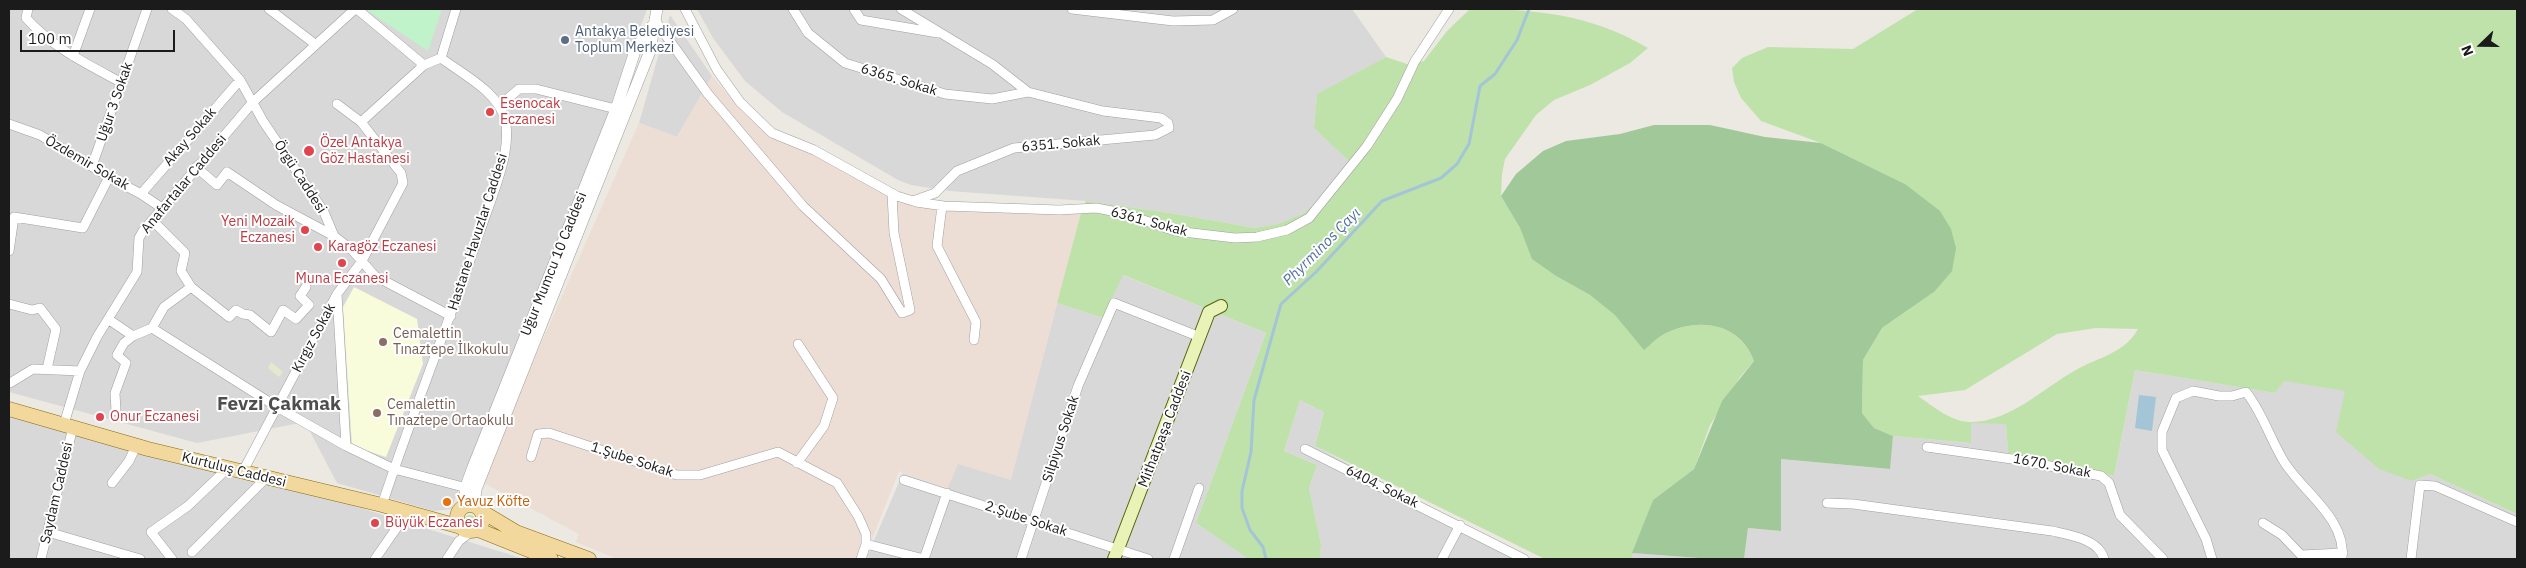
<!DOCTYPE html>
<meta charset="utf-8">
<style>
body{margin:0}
#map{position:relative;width:2526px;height:568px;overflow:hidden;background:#ebe9e1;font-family:"IBM Plex Sans",sans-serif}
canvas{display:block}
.frame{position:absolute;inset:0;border:10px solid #1b1b1b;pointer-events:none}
.north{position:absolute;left:2456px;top:20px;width:50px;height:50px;-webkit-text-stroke:4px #fff;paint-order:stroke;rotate:248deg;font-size:14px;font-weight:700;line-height:20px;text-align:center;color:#1b1b1b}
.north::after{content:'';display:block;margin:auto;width:18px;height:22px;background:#1b1b1b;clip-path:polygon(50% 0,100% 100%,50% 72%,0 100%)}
.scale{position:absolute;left:20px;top:30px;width:155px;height:22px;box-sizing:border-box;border:2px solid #1b1b1b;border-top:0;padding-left:6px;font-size:15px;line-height:18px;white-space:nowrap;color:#1b1b1b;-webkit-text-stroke:4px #fff;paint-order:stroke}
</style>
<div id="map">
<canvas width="2526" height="568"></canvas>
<div class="frame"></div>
<div class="north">N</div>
<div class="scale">100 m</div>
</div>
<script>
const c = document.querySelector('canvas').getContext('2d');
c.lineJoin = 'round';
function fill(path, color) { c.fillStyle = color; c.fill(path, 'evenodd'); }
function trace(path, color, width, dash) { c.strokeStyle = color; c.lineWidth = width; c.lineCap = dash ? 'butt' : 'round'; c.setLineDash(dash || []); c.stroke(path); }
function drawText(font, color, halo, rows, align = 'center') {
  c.font = font + ' "IBM Plex Sans",sans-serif'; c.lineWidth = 4; c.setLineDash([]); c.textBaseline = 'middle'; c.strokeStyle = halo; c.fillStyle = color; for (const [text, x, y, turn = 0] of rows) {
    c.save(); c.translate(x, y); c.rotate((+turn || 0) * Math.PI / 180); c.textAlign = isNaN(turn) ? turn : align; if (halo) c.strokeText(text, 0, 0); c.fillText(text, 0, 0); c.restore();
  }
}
fill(new Path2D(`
 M9,9h638l-64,176 -132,324 -17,2 -97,-28 -32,-61 -108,21 -188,-51z
 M697,9h655l34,48 -69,38 -3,33 36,33 -23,31 -23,21 -26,11 -23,4 -85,-15 -84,-12 -136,-10 -39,-6 -13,-5 -116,-68 -37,-31 -32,-43z
 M670,15l42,61 -35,61 -38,-14z
 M1122,275l144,58 -70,190 51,34 -1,2h-380l37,-86 44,16 1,-42 87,-60 22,-84 46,15z
 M2135,370l140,23 9,-13 66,11 62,90 18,-7 87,40v45h-773l4,-31 33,3v-72l108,10 4,-33 77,7 1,-21 35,2 2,29 106,23z
 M1300,400l24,12 -9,34 212,113h-207l1,-15 -12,-56 8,-23 -33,-14z
 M9,407l262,73 253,79h-515z
 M1632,553l80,6h-81z`), '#d9d8d8');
fill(new Path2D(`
 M354,287l63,32 6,45 -37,93 -34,-11 -9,-139z`), '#f8fcda');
fill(new Path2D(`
 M712,76l32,38 28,19 139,68 170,12 -70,267 -53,-16 -11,26 -48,-19 -35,88h-247l-41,-17 3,-8 -99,-53 159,-358 38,14z`), '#edded5');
fill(new Path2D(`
 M271,362l12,10 -4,5 -11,-9z`), '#e4e9cd');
fill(new Path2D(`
 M1470,9c66,0 120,5 178,39l-18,15 -40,22 -36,15 -18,15 -31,44 -3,15 -1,22 19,32 12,30 24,18 34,19 26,20 28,34c7,-5 14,-12 22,-16 35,-16 73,-10 88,28l-14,16 -30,48 -16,44 -41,31 -22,59h-86l-230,-113 9,-34 -24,-12 -16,51 33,14 -8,23 12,56 -1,15h-74v-2l-50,-34 70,-190 -143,-58 -20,43 -46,-15 24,-90 5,-12 84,12 85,15 23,-4 26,-11 23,-21 22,-31 -35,-33 3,-34 69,-37 24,8 14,-4 23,-30z
 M1918,9h599v505l-87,-40 -18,7 -33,-12 -43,-37 9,-41 -61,-10 -9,12 -140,-23 -21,106 -106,-23 -2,-29 -35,-1v20l-78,-7 -19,-8 -12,-15 1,-53 19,-32 52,-36 -29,-108 -84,-41 -60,-22 -20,-23 -7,-16 -2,-14 10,-10 26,-11 85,2zM2096,328l42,1c-14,25 -40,28 -62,41 -33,18 -64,51 -104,52 -20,1 -39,-16 -54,-26l47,-6 92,-56z
 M464 521a6 6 0 1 1 12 0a6 6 0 1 1-12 0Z`), '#bfe2aa');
fill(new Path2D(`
 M1654,125h56l55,12 56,6 84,41 35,27 11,18 5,19 -4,23 -18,21 -52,36 -19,32 -1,53 12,15 19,8 -3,33 -109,-10v72l-33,-3 -4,31h-32l-80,-6 21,-53 41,-31 28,-68 32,-40c-14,-38 -54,-44 -88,-28 -8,4 -15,11 -22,17l-29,-35 -25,-20 -34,-19 -24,-17 -12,-31 -19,-32 15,-22 27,-23 23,-10 54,-7z`), '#a1c899');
fill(new Path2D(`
 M365,9h77l-14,42z`), '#c0f3ca');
fill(new Path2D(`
 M2139,395l17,2 -4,34 -17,-3z`), '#a4c5d6');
trace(new Path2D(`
 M1266,559l-3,-12 -13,-17 -8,-22v-17l9,-39 3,-52 27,-96 35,-32 66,-71 59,-23 16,-14 12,-20 11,-58 15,-12 22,-34 12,-31`), '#a4c5d6', 3);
const minor = new Path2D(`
 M28,9l-2,9c27,30 61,46 96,65
 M172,9l14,10 54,61 23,41 61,91 10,24 18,14 23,26 76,40
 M269,9l46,35
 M357,9l67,56
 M685,9l32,61 23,32 32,31 42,17 83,46 16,5 22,-8 22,-22 57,-23 141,-13 14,-7 -1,-5 -7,-5 -58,-7 -75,-19 -36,-28 -91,-55
 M793,9l15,24 37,30 100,31 47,5 36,-7
 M854,9l7,11 77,13
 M1072,9l101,12 40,-1 20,-11
 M654,19l54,75 95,112 78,73 21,34 8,-3 -16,-77 -2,-39
 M73,56l17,-47
 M499,106l20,-17h17l84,21
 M361,122l63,-57 17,-7
 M9,124l31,11 69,42 32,17 21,14
 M92,166l55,-157
 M196,167l21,18 10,-13 49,33 58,31
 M141,194l99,-114
 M916,202l28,4 115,4 37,-2 27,5 52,18 60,7 22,-1 30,-7 22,-12 58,-72 30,-47 18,-38 34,-52
 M942,206l-5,40 39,76 -2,18
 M152,220l33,33 -4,18 10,16
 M9,251l5,-34 69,11 26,-51
 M337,294l9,152
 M9,304l23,6 8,-2 16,21 -9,40
 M108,319l25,17 19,-8 12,-21 27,-20 38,30 7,-7 7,4 7,1 21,17 12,-22 13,9 13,-14 -9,-9 6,-9
 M152,328l125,79 69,39 48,23 77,20
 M10,383l23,-14 47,2
 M116,411l-1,-18 11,-30 -9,-8 7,-12 9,-7
 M64,424l16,-53 17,-34 40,-65 2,-34 4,-7 110,-129 102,-93
 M1927,447l92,13 82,16 8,7 11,32 43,44
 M1305,449l219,110
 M531,457l7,-23 11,-1 128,42h23l78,-23 59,31 21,33 8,18v10l-5,15
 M797,463l27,-37 9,-28 -35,-54
 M243,471l94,-177 25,-33 41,-78 -2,-10 -40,-51 -24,-18
 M904,480l244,79
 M112,483l17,-22 7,-15
 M1827,503l26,1 199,27c17,4 47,8 52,28
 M382,505c30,-91 66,-180 97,-271 10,-31 34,-82 26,-114 -6,-28 -43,-46 -64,-62l15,-49
 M2263,523l19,12 19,20 42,-2
 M48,532l92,27
 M866,544l58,15
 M192,552l74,-74
 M41,559l32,-132
 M172,559l-21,-27 37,-26 41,-39
 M375,559l32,-46
 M447,559l12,-18 13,-10
 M924,559l23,-66
 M1021,559l57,-173 36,-83 86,34
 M1174,559l25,-71
 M1442,559l18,-34
 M2212,559l-6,-20 -44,-89v-18l14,-34 17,-7 26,5h13l14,-4c16,20 24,46 37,68 18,31 64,58 59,99
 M2411,559l9,-74 15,1 82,36`);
const tertiary = new Path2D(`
 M466,506l-1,-17 8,-22 143,-358 20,-61 17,-23
 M474,506l2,-17 174,-438 7,-42`);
const secondary = new Path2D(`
 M1114,559l95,-247 12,-6`);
const primary = new Path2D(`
 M9,409l139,40 234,56 79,22
 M457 518a13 13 0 1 1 26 0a13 13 0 1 1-26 0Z
 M481,511l35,21 73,27
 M476,529l75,30`);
trace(minor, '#9f9f9f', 10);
trace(tertiary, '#9f9f9f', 12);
trace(secondary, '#52660d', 14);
trace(primary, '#856b0c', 15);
trace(minor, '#fff', 9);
trace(tertiary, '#fff', 11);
trace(secondary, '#e9f3b7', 12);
trace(primary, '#f3d89e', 14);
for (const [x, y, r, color] of [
 [565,40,5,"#5c6f8a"],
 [490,112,5,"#e0444e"],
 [309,151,6,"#e0444e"],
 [305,230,5,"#e0444e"],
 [318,247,5,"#e0444e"],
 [342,263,5,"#e0444e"],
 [383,342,5,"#8d6e63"],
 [377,413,5,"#8d6e63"],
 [100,417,5,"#e0444e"],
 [447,502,5,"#e8710a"],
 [375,523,5,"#e0444e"]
]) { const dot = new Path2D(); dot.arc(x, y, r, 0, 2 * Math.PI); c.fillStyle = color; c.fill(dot); trace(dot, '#fff', 2); }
drawText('14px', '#4e5e75', '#fff', [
 ["Antakya Belediyesi",575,32],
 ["Toplum Merkezi",575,48]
], 'left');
drawText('14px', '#1b1b1b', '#fff', [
 ["6365. Sokak",899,80,17],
 ["Uğur 3 Sokak",115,102,-71],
 ["Akay Sokak",190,137,-49],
 ["6351. Sokak",1061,144,-5],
 ["Özdemir Sokak",87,163,30],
 ["Örgü Caddesi",300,177,57],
 ["Anafartalar Caddesi",184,184,-50],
 ["6361. Sokak",1149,222,15],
 ["Hastane Havuzlar Caddesi",478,232,-72],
 ["Uğur Mumcu 10 Caddesi",554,264,-68],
 ["Kırgız Sokak",314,338,-62],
 ["Mithatpaşa Caddesi",1165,429,-69],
 ["Silpiyus Sokak",1061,439,-72],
 ["1.Şube Sokak",632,460,18],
 ["1670. Sokak",2052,466,11],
 ["Kurtuluş Caddesi",234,470,14],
 ["6404. Sokak",1382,487,26],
 ["Saydam Caddesi",57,493,-77],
 ["2.Şube Sokak",1026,519,18]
]);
drawText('14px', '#be3a42', '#fff', [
 ["Esenocak",500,104],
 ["Eczanesi",500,120],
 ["Özel Antakya",320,143],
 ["Göz Hastanesi",320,159],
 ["Yeni Mozaik",295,222,"right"],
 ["Eczanesi",295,238,"right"],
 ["Karagöz Eczanesi",328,247],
 ["Muna Eczanesi",342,279,"center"],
 ["Onur Eczanesi",110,417],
 ["Büyük Eczanesi",385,523]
], 'left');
drawText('14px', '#785e54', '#fff', [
 ["Cemalettin",393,334],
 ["Tınaztepe İlkokulu",393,350],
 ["Cemalettin",387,405],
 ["Tınaztepe Ortaokulu",387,421]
], 'left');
drawText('14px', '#c56008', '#fff', [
 ["Yavuz Köfte",457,502]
], 'left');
drawText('italic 15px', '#506fa1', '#fff', [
 ["Phyrminos Çayı",1322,247,-45]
]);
drawText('bold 19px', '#4e4e4e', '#fff', [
 ["Fevzi Çakmak",279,405]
]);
</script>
